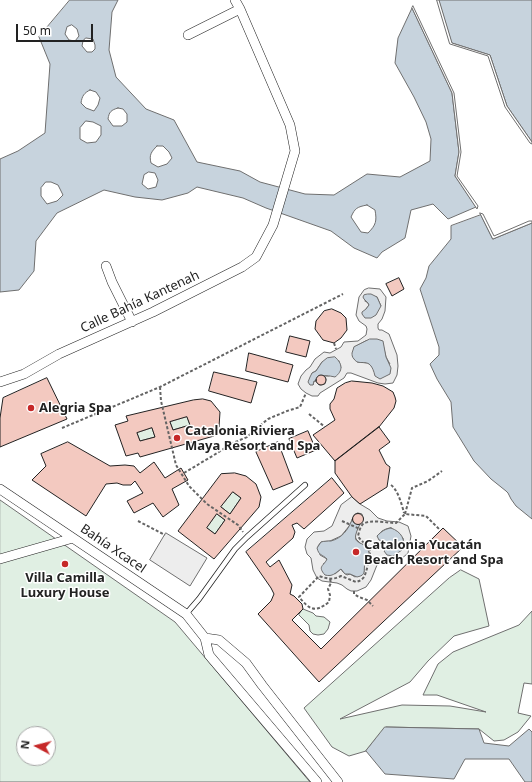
<!DOCTYPE html>
<meta charset="utf-8">
<style>
body{margin:0}
#map{position:relative;width:532px;height:782px;overflow:hidden;background:#fff;font-family:"Noto Sans",sans-serif}
canvas{display:block}
.north{position:absolute;left:16px;top:726px;width:40px;height:40px;box-sizing:border-box;background:#fff;border:1px solid #a7a7a7;border-radius:50%;rotate:277deg;font-size:11px;font-weight:700;line-height:16px;text-align:center;color:#222}
.north::after{content:'';display:block;margin:auto;width:14px;height:18px;background:#c62828;clip-path:polygon(50% 0,100% 100%,50% 72%,0 100%)}
.scale{position:absolute;left:16px;top:24px;width:77px;height:18px;box-sizing:border-box;border:2px solid #222;border-top:0;padding-left:5px;font-size:12px;line-height:14px;white-space:nowrap;color:#222;-webkit-text-stroke:3px #fff;paint-order:stroke}
</style>
<div id="map">
<canvas width="532" height="782"></canvas>
<div class="north">N</div>
<div class="scale">50 m</div>
</div>
<script>
const c = document.querySelector('canvas').getContext('2d');
c.lineJoin = 'round';
function fill(path, color) { c.fillStyle = color; c.fill(path, 'evenodd'); }
function trace(path, color, width, dash) { c.strokeStyle = color; c.lineWidth = width; c.lineCap = dash ? 'butt' : 'round'; c.setLineDash(dash || []); c.stroke(path); }
function drawText(font, color, halo, rows, align = 'center') {
  c.font = font + ' "Noto Sans",sans-serif'; c.lineWidth = 3; c.setLineDash([]); c.textBaseline = 'middle'; c.strokeStyle = halo; c.fillStyle = color; for (const [text, x, y, turn = 0] of rows) {
    c.save(); c.translate(x, y); c.rotate((+turn || 0) * Math.PI / 180); c.textAlign = isNaN(turn) ? turn : align; if (halo) c.strokeText(text, 0, 0); c.fillText(text, 0, 0); c.restore();
  }
}
const green = new Path2D(`
 M187,417l3,8 -17,5 -3,-8z
 M152,428l3,9 -15,4 -3,-8z
 M233,492l8,6 -11,16 -9,-7z
 M0,500l175,122 135,160h-310zM24,734h24v24h-24z
 M217,514l8,6 -10,14 -8,-6z
 M461,570l18,9 10,47 -35,10 -26,25 -18,21 -70,37 62,-14 48,1 36,6 -49,-17h-14l15,-31 15,-12 66,-27 13,-14v73l-8,-1 -6,30 13,3 -13,16 -14,8 -10,1 -15,-12 -93,-2 -20,24 -17,5 -17,-9 -28,-39 145,-130z
 M303,609l10,4 3,3 8,1 6,5 -2,7 -4,5 -6,1 -5,-1 -3,-3 -1,-6 -10,-10z`);
fill(green, '#e0efe3');
trace(green, '#6f6f6f', 1);
const parking = new Path2D(`
 M369,288l11,1 6,8 -1,14 -3,8 -4,5v4l1,2h3l7,4 8,21 1,11 -1,9 -4,8 -8,1 -7,-1 -27,-10h-4l-3,5 -24,15 -2,3h-6l-6,-3 -5,-4 -3,-5 3,-8 5,-6 4,-3 5,-8 9,-7 6,1 11,-6 3,-5 14,-1 8,-6 1,-6 -1,-3 -7,-5 -3,-6 3,-18 5,-7zM377,297l4,9 -15,3 3,-4 -1,-2 -3,-2zM366,341h16l4,16 4,7 -17,4 -5,-5 -11,-1 -3,-14zM339,361l2,7 -12,8h-5l2,3 -1,5 -5,1 -2,-1 -2,-3h-2l-1,4 -1,-12 4,-2 6,-9z
 M352,497l8,7 10,6 8,8 9,3 12,1 9,4 3,10 -3,17 -9,8h-17l-5,4 -6,15 -5,7 -9,4h-6l-4,-2 -5,-4 -5,-2 -15,-2 -5,-3 -4,-8 -2,-12 -4,-4 -2,-7 2,-8 7,-7 10,-1 8,-5 9,-21zM358,513l4,1 1,5 -3,5 -4,7 -1,4 1,4 5,5 5,2 3,3v5l-4,7 -1,11 -9,5 -5,-3 -3,1 -4,-3 -2,-3 -6,5 -12,-10 3,-2 1,-3 -7,-4 -2,-9 3,-4 9,-1 11,-5 9,-11 4,-10zM391,528l12,10 1,6 -19,5 4,-3v-3l-12,-7 5,-5 4,-2z
 M166,533l41,25 -17,28 -40,-26z`);
fill(parking, '#ededed');
trace(parking, '#6f6f6f', 1);
const water = new Path2D(`
 M70,0h48l-6,12 -3,38 7,27 30,32 28,11 23,42 43,9 20,11 45,12 29,1 33,-21 33,3 30,-16 1,-22 -5,-17 -12,-25 -19,-34 3,-25 14,-30 40,85 7,59 -4,24 21,31 -28,12 -15,-15 -22,6 -6,28 -23,14 -5,6 -23,-10 -23,-17 -65,-23 -23,-10 -46,-11 -9,6 -26,7 -27,-3 -31,-7 -47,23 -21,28 -2,30 -15,19 -19,2v-133l18,-8 27,-18 5,-69 -11,-27zM72,25l5,4 2,7 -4,5 -6,-1 -4,-6 2,-7zM86,38l7,1 2,6v4l-3,3h-5l-5,-6 1,-5zM90,90l6,2 4,6 -2,7 -4,6 -8,-3 -5,-5c1,-7 3,-10 9,-13zM118,108l5,1 4,5v8l-5,4h-9l-5,-7c1,-7 3,-9 10,-11zM86,121l7,1 8,4v9l-5,7 -9,1 -7,-4v-11zM157,146h6l6,6 3,6 -5,6 -9,3 -7,-4c-2,-8 0,-11 6,-17zM149,172l6,1 3,7 -2,7 -8,2 -6,-5 2,-9zM46,182h5l7,3 5,10 -6,6 -10,3 -6,-8v-8zM367,205l8,5c2,11 1,15 -7,23l-7,-1 -10,-15c4,-9 6,-10 16,-12z
 M439,0h93v142l-25,-36 -17,-51 -38,-12z
 M481,215l12,24 39,-16v296l-16,-13 -5,-7 -3,-6 -2,-2 -15,-12 -17,-18 -21,-34 -2,-25 -14,-23 -7,-15 9,-9v-8l-19,-58 6,-11 3,-12 22,-27v-13z
 M368,294h3l6,3 4,9 -5,9 -5,3h-6l-3,-4v-2l4,-3 3,-4 -1,-2 -4,-4 -1,-2 1,-2z
 M370,339h7l6,2 3,16 5,11 -1,6 -10,5 -5,-3c-5,-22 -15,-8 -21,-17 -2,-2 -2,-4 -2,-6l2,-6z
 M335,357c8,7 8,14 0,20 -5,-1 -13,-3 -18,1l-1,3h-2l-1,4h-3l-2,-3 2,-5 2,-4 4,-2 6,-9 5,-4z
 M352,520l2,3 6,1c-13,26 6,13 9,29 -1,4 -4,7 -4,10 -2,8 2,12 -8,14l-7,-3h-5l-4,-5c-6,4 -8,8 -16,6 -8,-9 -1,-9 2,-16 -5,-5 -8,-3 -10,-11l4,-6c3,-1 7,-1 10,-1 11,-3 17,-11 21,-21z
 M391,528c11,4 15,12 11,22l-9,6 -6,-1 -3,-4 5,-5v-3l-10,-3 -2,-4c5,-5 8,-7 14,-8z
 M385,727l94,2 5,14 25,3 20,-17 3,3v50h-7l-16,-23h-44l-11,20 -69,-5 -19,-23z`);
fill(water, '#c7d3dd');
trace(water, '#6f6f6f', 1);
const pier = new Path2D(`
 M437,0h2l13,43 38,12 17,51 25,36v2l-2,-1 -25,-36 -17,-51 -38,-12z
 M413,6l41,87 7,59 -4,24 21,30 -1,3 -22,-33 4,-24 -7,-59 -40,-85z
 M480,213l3,1 11,22 35,-15h3v2l-39,16z`);
fill(pier, '#fff');
trace(pier, '#6f6f6f', 1);
const building = new Path2D(`
 M399,278l5,11 -12,7 -6,-12z
 M332,309l9,4 5,5 1,12 -6,8 -7,5 -11,-3 -8,-11 1,-8 8,-10z
 M290,336l20,5 -4,16 -20,-5z
 M249,353l44,12 -5,17 -42,-11z
 M214,372l43,10 -6,21 -42,-12z
 M316 380a5 5 0 1 1 10 0a5 5 0 1 1-10 0Z
 M47,378l20,41 -67,28v-29l3,-20z
 M352,381l20,2 11,3 10,6 2,5 1,4 -2,7 -15,19 -44,34 -22,-26 22,-15 -5,-11v-5l4,-5 3,-11 8,-5z
 M203,399l8,2 9,11 -1,15 -5,9 -74,21 -2,-4 -12,3 -11,-31 13,-4 -2,-5 67,-16zM187,417l3,8 -17,5 -3,-8zM152,428l3,9 -15,4 -3,-8z
 M379,427l11,15 -11,8 7,14 4,3 -3,20 -27,17 -8,-7 -17,-24v-12z
 M308,431l8,19 -19,8 -8,-19z
 M68,442l42,24 15,-1 9,1 6,7 14,-11 11,16 16,-10 7,12 -16,9 7,16 -16,12 -10,-14 -19,10 -7,-12 16,-8 -8,-12 -4,4h-8l-6,-2 -11,1 -20,32 -54,-36 14,-14 -5,-12z
 M278,442l15,40 -20,8 -17,-38z
 M235,473l11,3 10,8 5,13 -2,10 -45,52 -36,-28 43,-57zM233,492l8,6 -11,16 -9,-7zM217,514l8,6 -10,14 -8,-6z
 M332,478l12,15 -40,36 -7,-6 -5,2 3,7 -2,6 -27,24 4,5 9,-7 13,25 -2,9 4,2 8,8 1,5 -11,11 29,29 122,-121 20,19 -144,135 -61,-68 13,-13 3,-7 -3,-6 -25,-36z
 M352.5 519a5.5 5.5 0 1 1 11 0a5.5 5.5 0 1 1-11 0Z`);
fill(building, '#f3c9c0');
trace(building, '#222', 1);
const service = new Path2D(`
 M186,614l13,-15 36,-50 12,-12 58,-52`);
const minor = new Path2D(`
 M188,35l52,-26
 M106,266l6,16 20,40
 M0,382l24,-8 35,-20 94,-42 89,-45 14,-10 17,-32 22,-74 -5,-26 -50,-116 -5,-9
 M0,489l186,125 19,24 4,17 108,127
 M0,559l73,-21
 M205,638l14,2 27,23 16,22 76,97`);
trace(service, '#222', 6);
trace(minor, '#222', 10);
trace(new Path2D(`
 M334,343l2,6
 M160,387l1,14 15,64 13,21 18,18 31,21 5,7
 M309,414l16,13
 M62,428l98,-41 183,-93
 M184,473l30,-18 19,-12 14,-6 10,-9 11,-9 19,-8 13,-4 6,-14
 M391,485c7,5 11,20 13,28
 M405,514l7,-26 16,-7 14,-10
 M138,521l27,14
 M342,521l18,8
 M330,579l1,4 -3,6 2,6 -1,7c-14,11 -19,8 -30,-5l20,-21c9,3 14,4 22,0l15,6c3,-1 6,-2 8,-5 2,-3 7,-23 6,-27 -2,-6 -9,-8 -12,-14 1,-4 2,-9 5,-12 7,-5 25,-1 33,-1l9,-9 21,2 13,13
 M354,591v3l5,3 8,3 6,6`), '#646464', 2, [3, 2]);
trace(service, '#fff', 4.5);
trace(minor, '#fff', 9);
for (const [x, y, r, color] of [
 [31,408,4,"#c62828"],
 [177,438,4,"#c62828"],
 [356,552,4,"#c62828"],
 [65,564,4,"#c62828"]
]) { const dot = new Path2D(); dot.arc(x, y, r, 0, 2 * Math.PI); c.fillStyle = color; c.fill(dot); trace(dot, '#fff', 1.5); }
drawText('13px', '#222', '#fff', [
 ["Calle Bahía Kantenah",140,302,-25],
 ["Bahía Xcacel",113,549,34]
]);
drawText('bold 13px', '#222', '#fff', [
 ["Alegria Spa",39,408],
 ["Catalonia Riviera",185,431],
 ["Maya Resort and Spa",185,446],
 ["Catalonia Yucatán",364,545],
 ["Beach Resort and Spa",364,560],
 ["Villa Camilla",65,578,"center"],
 ["Luxury House",65,593,"center"]
], 'left');
</script>
